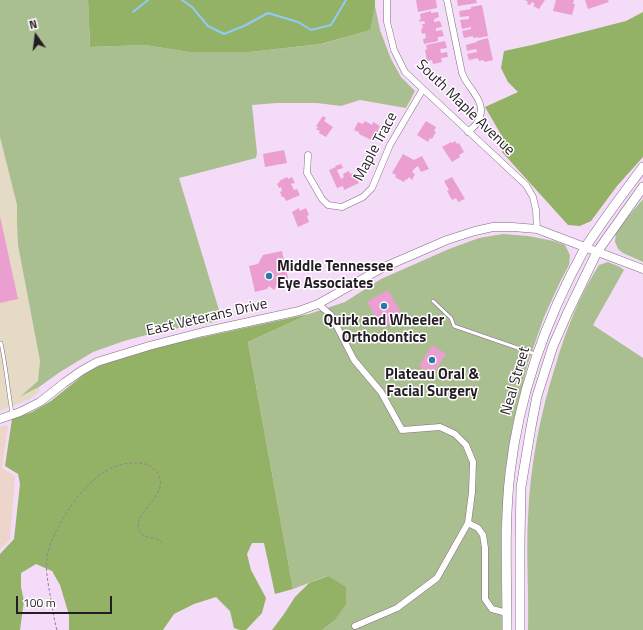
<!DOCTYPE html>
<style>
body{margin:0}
#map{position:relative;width:643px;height:630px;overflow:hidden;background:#f4dbf8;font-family:"Titillium Web",sans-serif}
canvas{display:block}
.north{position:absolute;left:16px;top:16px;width:40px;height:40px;-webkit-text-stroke:3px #fff;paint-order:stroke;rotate:346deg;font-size:11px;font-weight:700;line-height:16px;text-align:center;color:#251c26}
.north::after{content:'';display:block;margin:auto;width:14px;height:18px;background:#251c26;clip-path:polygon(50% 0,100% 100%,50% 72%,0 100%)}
.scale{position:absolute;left:16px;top:596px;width:96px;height:18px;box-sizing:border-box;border:2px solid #251c26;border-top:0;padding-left:5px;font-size:12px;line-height:14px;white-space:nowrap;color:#251c26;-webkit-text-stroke:3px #fff;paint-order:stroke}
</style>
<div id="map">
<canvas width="643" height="630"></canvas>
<div class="north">N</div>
<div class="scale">100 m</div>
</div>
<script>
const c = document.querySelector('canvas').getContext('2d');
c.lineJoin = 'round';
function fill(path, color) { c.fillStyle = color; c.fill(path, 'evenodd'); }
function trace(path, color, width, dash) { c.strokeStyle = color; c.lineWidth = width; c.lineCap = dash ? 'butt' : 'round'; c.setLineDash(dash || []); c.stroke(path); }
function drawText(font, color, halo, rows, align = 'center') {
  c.font = font + ' "Titillium Web",sans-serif'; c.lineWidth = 3; c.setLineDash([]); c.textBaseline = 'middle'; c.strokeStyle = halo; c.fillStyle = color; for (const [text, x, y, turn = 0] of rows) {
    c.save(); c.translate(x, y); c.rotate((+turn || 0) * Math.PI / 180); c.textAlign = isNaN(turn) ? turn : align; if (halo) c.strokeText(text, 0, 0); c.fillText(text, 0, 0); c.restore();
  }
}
fill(new Path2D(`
 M0,137l17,68v18l1,22 22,116 -1,31 -9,7 -30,12z`), '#e4dac5');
fill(new Path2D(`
 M8,425l-6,43 13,8 -5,64 -10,9v-122z`), '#edd5cb');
fill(new Path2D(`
 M0,0h88l2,47 55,-2 44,7h61l72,-8 47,-14 6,-24 5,24 11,29 10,18 14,14 -9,17 -46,-8 -19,6 -24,-3h-40l-25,2 5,48 -1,5 -77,20 43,142 -17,4 -44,7 -37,10 -31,11 -33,20 -21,15 -18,9 17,-15 2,-20 -22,-116 -1,-22v-18l-17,-68z
 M643,199v63l-20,-9 -5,-4 -3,-7 1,-11z
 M503,234l25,2 26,5 11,4 5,10 -1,10 -9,17 -16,35 -16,46 -15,61 -7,43 -5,65 1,98h-180l12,-9 -7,-45 -34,13 -45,-247 61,-28 36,-12 36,-23 68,-30 30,-11z
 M608,262l12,5 4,3 -31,55 50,33v272h-115c1,-37 -2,-75 0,-112 2,-52 12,-104 28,-154 10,-35 24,-69 43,-99z`), '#aabf8f');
fill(new Path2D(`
 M88,0h287v6l-5,24 -49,14 -71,8h-61l-44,-7 -55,2z
 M643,12v145l-26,29 -26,35 -11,5 -12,-1 -66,-73 1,-14 -18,-31 33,-15 -10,-10 -7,-14 3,-17 28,-6 94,-24z
 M309,314l-61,28 45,247 -18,5 -11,-51h-12l-5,11 4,16 15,28 -4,15 -16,17h-6l-6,-2 -4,-17 -14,-14 -22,7 -20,10 -11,16h-94v-15l-9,-30 -8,-14 -16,-7 -15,9v14l3,14 -4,29h-20v-76l14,-15 6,-55 -2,-10 -13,-8 7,-47 20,-7 19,-11 36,-29 18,-9 35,-11 40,-10z
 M328,576l18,11v17l-12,17 -12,9h-50l12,-16 11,-17 14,-14z`), '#93b265');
trace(new Path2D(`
 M182,0l10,7 16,19 16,8 20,-8 24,-13 30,9 13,8 20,-5 15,-25
 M133,12l15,-12`), '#90caf7', 2);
fill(new Path2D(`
 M416,0h20l1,8 -19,4z
 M457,0h19l1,3 -19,3z
 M525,0h20l-6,9 -6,-3 2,-2 -3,-2 -2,3 -3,-1 1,-2z
 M556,0h18l-1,4h2l-3,11 -19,-4z
 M585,0h23l1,2 -21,7z
 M482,5l6,31 -10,2v-1l-5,1v-2l-9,2 -2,-7 9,-2v-2l-9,2 -2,-9 9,-1v-3l-9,1 -1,-6 12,-2v-2z
 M431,11v2l7,-1 1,5 -5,2v3l6,-1 2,6 -6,1v3l6,-1 2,6 -6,1v4l-14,3 -1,-5 3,-1 -1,-5 -3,1 -1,-5 2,-1 -1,-4h3l-1,-3 -4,1 -1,-2 2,-1 -1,-5z
 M488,38l5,22 -9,2v-2l-5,1 -1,-3 -9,2 -2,-6 10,-2 -1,-3 -9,2 -1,-6 11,-3v-1z
 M445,41l2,7 -7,1 1,4 6,-1 1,5 -7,1 1,4 -9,2 -1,-4 -5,1 -2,-11 2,-1 -1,-4z
 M323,116l3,2 -2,3 9,6 -7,10 -7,-4 1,-2 -4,-2 2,-2 -2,-1z
 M365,121l7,4 1,-3 7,4 -3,7 -2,-1 -2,4 2,1 -2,4 -14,-7v-2l-5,-2 4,-8 5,2z
 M426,121l10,6 -2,4 2,1 -4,7 -2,-1 -2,4 -11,-7z
 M455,141l2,3 2,-1 5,9 -5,3 1,2 -8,5 -10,-15 9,-5 1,1z
 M284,150l3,13 -22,4 -2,-13z
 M403,154l11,6 8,-4 7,13 -8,3 -3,-6 -3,2 -3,4 3,2 -3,6 -3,-3 -2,3 -1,-1 -2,3 -9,-5 1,-2 -4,-2z
 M341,164l2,4 -6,2 4,9 3,-2 -1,-3 6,-3 1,3 4,-1 5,10 -15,7 -1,-4 -6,2 -8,-18 7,-3 -1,-1z
 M287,177l1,2 4,-2 3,6 -4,1 3,6 3,-1 3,6 -14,6 -2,-4h-2l-2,-5 2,-1 -1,-4 -2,1 -2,-4 3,-2 -1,-1z
 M452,177l13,22 -7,3 -2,-4 -4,2 -5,-9 2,-1 -5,-9z
 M299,208l1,3 6,-3 3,7 -2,1 2,6 -11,5 -6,-15z
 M0,216l18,83 -18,4z
 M282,251l8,36 -8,1 -5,-3 -3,5 -5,-4 -2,3 -12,3 -6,-26 9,-2 5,-9z
 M388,290l12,20v8l-18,10 -15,-26z
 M432,345l14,9 -13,20 -14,-8z`), '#ea9fd0');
const service = new Path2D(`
 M433,301l18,17 3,8 81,28
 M1,343c5,23 7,47 11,70`);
const minor = new Path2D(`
 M387,0v22l7,28 11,22 18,17 103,96 7,12 3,13 1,19
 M447,0l15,73c1,2 2,5 4,8 8,13 22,25 11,42 -2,3 -6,6 -9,9
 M308,155l-1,18 15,26 6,6 14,2 21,-10 9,-9 18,-43 33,-56
 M318,304l13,11 23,45 27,32 21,38 38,-3 15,7 11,11 7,17 -1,30 -4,31 10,5 5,7 2,13v51l7,10 15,4
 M355,626l42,-18 40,-30 31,-55`);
const tertiary = new Path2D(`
 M0,419l20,-7 20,-10 24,-19 17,-12 16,-9 52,-16 54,-14 96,-21 19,-7 64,-36 65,-28 28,-9 18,-4h20l24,2 106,40`);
const secondary = new Path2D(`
 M507,630c0,-52 -3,-105 3,-157 9,-79 37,-156 75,-225 5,-8 11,-16 17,-25 13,-19 27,-37 41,-56
 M520,630v-89l1,-54 10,-60 6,-31 16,-50 14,-32 30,-62 46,-65`);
trace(service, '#826b85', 4);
trace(minor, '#826b85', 7);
trace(tertiary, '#826b85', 9);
trace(secondary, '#826b85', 10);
trace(new Path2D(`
 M57,630c-3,-10 -4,-20 -6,-30 -2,-13 -6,-28 -4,-42 3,-24 29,-64 48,-79 10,-9 24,-16 38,-16 7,0 14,0 20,5 27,26 -30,47 -11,66 5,5 12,3 17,6 0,0 4,4 4,4`), '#938195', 1, [3, 2]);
trace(service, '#fff', 3);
trace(minor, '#fff', 6);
trace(tertiary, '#fff', 8);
trace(secondary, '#fff', 9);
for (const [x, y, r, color] of [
 [269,276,4,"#2b77aa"],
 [384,306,4,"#2b77aa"],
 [432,360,4,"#2b77aa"]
]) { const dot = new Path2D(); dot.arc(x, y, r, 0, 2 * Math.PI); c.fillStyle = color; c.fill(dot); trace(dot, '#fff', 1.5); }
drawText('15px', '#251c26', '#fff', [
 ["South Maple Avenue",465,108,44],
 ["Maple Trace",376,147,-62],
 ["East Veterans Drive",207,318,-13],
 ["Neal Street",516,381,-74]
]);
drawText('bold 15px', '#251c26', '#fff', [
 ["Middle Tennessee",277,267,"left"],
 ["Eye Associates",277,284,"left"],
 ["Quirk and Wheeler",384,321],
 ["Orthodontics",384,338],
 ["Plateau Oral &",432,375],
 ["Facial Surgery",432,392]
]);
</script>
